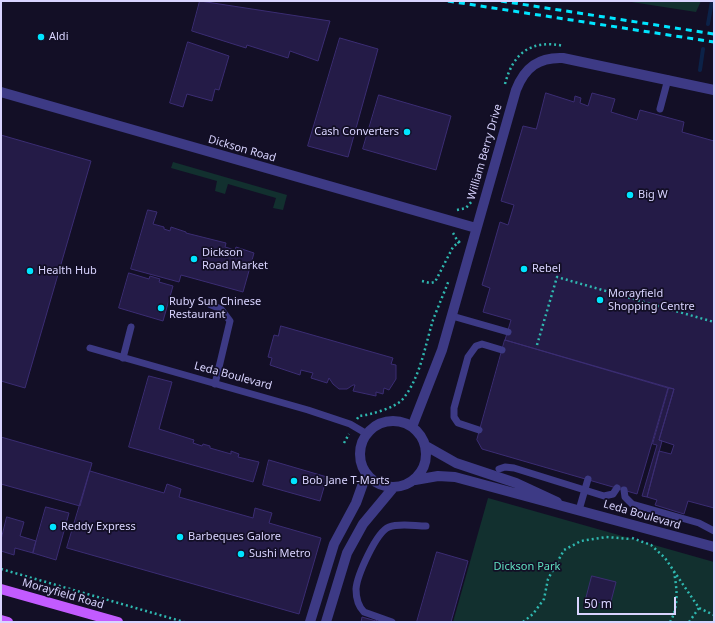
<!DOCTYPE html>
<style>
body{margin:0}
#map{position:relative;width:715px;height:623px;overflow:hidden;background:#130f26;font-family:"Noto Sans",sans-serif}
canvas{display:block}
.frame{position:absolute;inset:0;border:2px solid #d9d4ff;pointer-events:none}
.scale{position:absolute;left:577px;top:597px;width:99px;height:18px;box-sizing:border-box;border:2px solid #d9d4ff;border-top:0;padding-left:5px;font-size:12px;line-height:14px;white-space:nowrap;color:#d9d4ff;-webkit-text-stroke:3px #130f26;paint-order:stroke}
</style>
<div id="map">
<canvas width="715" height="623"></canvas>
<div class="frame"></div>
<div class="scale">50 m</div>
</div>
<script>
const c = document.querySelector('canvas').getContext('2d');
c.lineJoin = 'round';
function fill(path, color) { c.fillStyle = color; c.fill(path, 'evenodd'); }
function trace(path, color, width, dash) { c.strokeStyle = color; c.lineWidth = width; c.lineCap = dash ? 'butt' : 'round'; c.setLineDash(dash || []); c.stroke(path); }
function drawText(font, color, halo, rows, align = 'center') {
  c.font = font + ' "Noto Sans",sans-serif'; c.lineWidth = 3.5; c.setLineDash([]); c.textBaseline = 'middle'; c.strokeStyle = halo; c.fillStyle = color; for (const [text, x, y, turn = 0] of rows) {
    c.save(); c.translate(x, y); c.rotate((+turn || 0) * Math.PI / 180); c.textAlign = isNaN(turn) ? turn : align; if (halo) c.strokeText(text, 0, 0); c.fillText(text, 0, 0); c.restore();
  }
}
fill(new Path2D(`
 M625,1h76l-5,11z
 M173,162l114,33 -4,15 -10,-2 3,-10 -48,-14 -3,10 -10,-3 2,-10 -46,-13z
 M488,498l226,64v60h-261z`), '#12302f');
trace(new Path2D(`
 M708,24l4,-23
 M700,70l3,-21`), '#0c2248', 4);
const building = new Path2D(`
 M200,1l130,20 -12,40 -28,-10 -2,7 -41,-13 -1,3 -54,-17z
 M340,38l38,11 -30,108 -40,-11z
 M188,42l41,14 -10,34 -4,-1 -3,12 -25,-7 -4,13 -13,-4z
 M546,93l28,9 1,-6 6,2 -1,5 8,3 4,-13 23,6 -4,13 26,8 3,-10 44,12 -2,10 32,9v367l-26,-7 -4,13 -29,-9 2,-5 -10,-3 12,-46 12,3 3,-9 -15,-5 15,-51 -169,-49 6,-20 -28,-8 7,-24 -8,-3 18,-63 8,3 6,-20 -13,-4 22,-75 13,3z
 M379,95l72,21 -15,54 -73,-21z
 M1,135l90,26 -66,227 -24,-7z
 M148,210l9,2 -4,12 11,3v2l6,2 1,-4 15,5v1l40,10 -1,4 10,3 1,-3 18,6 -11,39 -62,-17 -2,7 -48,-13z
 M129,273l20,6 1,-3 10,3 -1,3 14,4 -10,35 -44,-13z
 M281,326l112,32 -2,6 5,1v14l-7,11 -5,-2 -1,6 -7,-2v4l-23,-5 2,-6h-2l-6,4h-8l-6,-5 -4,-6 -2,5 -16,-5 2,-5 -12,-3 -1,5 -30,-10 2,-7 -4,-1 6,-22 4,1z
 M505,340l163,48 -31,106 -155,-45 -5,-9z
 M149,376l23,6 -13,47 35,11 -1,3 9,3 1,-2 7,2v2l21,6v-3l8,3 -1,3 21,5 -6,20 -124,-35z
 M669,388l5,1 -15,51 3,1 -15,56 -5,-1 15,-51 -4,-1z
 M1,437l91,26 -12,43 -79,-22z
 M269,460l58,17 -7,24 -57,-16z
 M90,471l74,22 3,-9 14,5 -2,8 74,21 2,-10 17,5 -3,10 52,15 -22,76 -232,-66z
 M46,507l23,6 -13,47 -23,-7z
 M7,517l17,5 -4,14 16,5 -3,12 -18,-5 -1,7 -13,-4v-11z
 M437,552l31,9 -17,61h-34z
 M592,576l24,6 -6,23 -24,-6z
 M378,615l5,7h-22l1,-5 14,4z`);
fill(building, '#241b47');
trace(building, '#3b2d73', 1);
trace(new Path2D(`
 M505,84c8,-31 26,-45 59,-38
 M457,210l9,-2 6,-7
 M453,233l7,12
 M422,281l8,2 5,-1 18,-35 7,-6
 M537,345l20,-68 157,45
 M357,419l2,-3c11,-1 35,-8 43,-16 18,-21 23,-54 31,-80 5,-13 11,-27 16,-40
 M344,443l5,-9
 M632,538l19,7 14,13 34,50 15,7
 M1,569l183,53
 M523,622l10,-8 11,-15 4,-20 16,-29 17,-9 25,-4 25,2
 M670,622c9,-15 7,-34 4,-50
 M689,622l10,-14`), '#2fb8b0', 2.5, [2, 3]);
trace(new Path2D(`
 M660,109l8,-30
 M211,305l10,4 9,12 -15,63
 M452,316l56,16
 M90,348l218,62 42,14 17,10
 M123,358l8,-31
 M479,430l-21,-7 -4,-6v-9l14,-51 8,-11 6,-2 20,6
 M624,490l1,7 7,7 67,19 15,8
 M579,510l9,-31
 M392,622l-28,-10c-6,-6 -8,-14 -8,-23 1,-13 20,-57 33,-62 10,-4 26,-1 37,-1`), '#3d3a85', 7);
trace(new Path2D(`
 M1,92l475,136
 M360 454a33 33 0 1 1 66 0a33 33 0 1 1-66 0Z
 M412,427l30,-77 74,-260c9,-23 23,-33 47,-32l151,32
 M426,446l30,17 60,20 41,19
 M415,480l23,-4 17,1 259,70
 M310,622l24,-78 22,-41 10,-28
 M326,622l21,-69 16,-29 30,-36`), '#3d3a85', 10);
trace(new Path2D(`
 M1,589l117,33
 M1,620l7,2`), '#c25bff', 10);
trace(new Path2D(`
 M448,1l266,41
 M501,1l213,33`), '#00e5ff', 3, [6, 5]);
trace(new Path2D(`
 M499,469l6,-2 9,1 90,28 9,-2 4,-6`), '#3d3a85', 7);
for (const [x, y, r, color] of [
 [41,37,4,"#00e5ff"],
 [407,132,4,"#00e5ff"],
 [630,195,4,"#00e5ff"],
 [194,259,4,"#00e5ff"],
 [524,269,4,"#00e5ff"],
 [30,271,4,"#00e5ff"],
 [600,300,4,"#00e5ff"],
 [161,308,4,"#00e5ff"],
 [294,481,4,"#00e5ff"],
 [53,527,4,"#00e5ff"],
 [180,537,4,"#00e5ff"],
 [241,554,4,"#00e5ff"]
]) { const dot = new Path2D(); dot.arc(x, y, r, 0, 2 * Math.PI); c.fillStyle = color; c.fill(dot); trace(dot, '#130f26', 1.5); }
drawText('11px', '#d9d4ff', '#130f26', [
 ["Aldi",49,37],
 ["Cash Converters",399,132,"right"],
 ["Big W",638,195],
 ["Dickson",202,253],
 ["Road Market",202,266],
 ["Rebel",532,269],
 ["Health Hub",38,271],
 ["Morayfield",608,294],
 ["Shopping Centre",608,307],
 ["Ruby Sun Chinese",169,302],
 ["Restaurant",169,315],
 ["Bob Jane T-Marts",302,481],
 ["Reddy Express",61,527],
 ["Barbeques Galore",188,537],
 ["Sushi Metro",249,554]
], 'left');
drawText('11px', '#d9d4ff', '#130f26', [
 ["Dickson Road",242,149,16],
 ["William Berry Drive",485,152,-74],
 ["Leda Boulevard",233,376,15],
 ["Leda Boulevard",642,515,16],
 ["Morayfield Road",63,594,16]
]);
drawText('11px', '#5fe0c0', '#130f26', [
 ["Dickson Park",527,567]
]);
</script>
